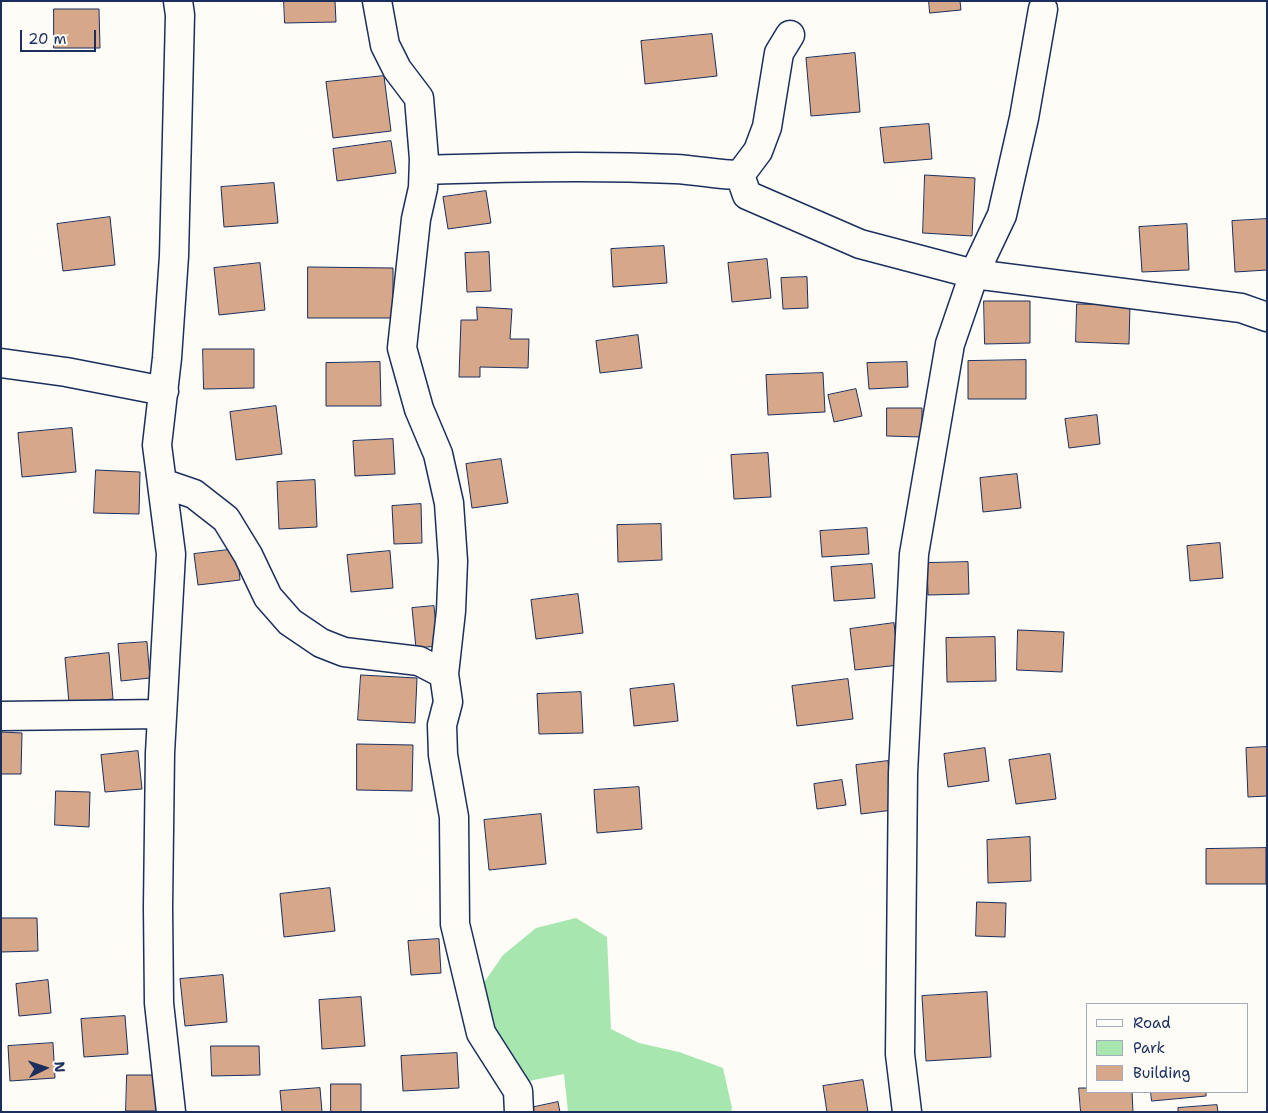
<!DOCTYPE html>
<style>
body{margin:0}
#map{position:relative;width:1268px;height:1113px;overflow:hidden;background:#fdfcf7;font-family:"Shantell Sans",sans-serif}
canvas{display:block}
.frame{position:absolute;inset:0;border:2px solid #1b2f5e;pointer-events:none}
.legend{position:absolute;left:1086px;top:1003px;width:162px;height:90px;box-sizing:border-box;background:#fdfcf7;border:1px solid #a3aaba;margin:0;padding:6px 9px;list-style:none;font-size:15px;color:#1b2f5e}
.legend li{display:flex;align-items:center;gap:10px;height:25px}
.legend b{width:25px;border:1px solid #a3aaba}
.north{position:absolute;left:20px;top:1043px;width:50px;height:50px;-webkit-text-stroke:4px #fdfcf7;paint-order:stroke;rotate:86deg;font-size:14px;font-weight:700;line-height:20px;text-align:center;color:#1b2f5e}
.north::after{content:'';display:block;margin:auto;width:18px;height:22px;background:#1b2f5e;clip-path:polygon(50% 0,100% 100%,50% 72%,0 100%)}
.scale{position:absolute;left:20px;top:30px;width:76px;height:22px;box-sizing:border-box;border:2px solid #1b2f5e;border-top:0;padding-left:6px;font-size:15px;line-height:18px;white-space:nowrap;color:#1b2f5e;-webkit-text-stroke:4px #fdfcf7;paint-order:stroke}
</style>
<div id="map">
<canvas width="1268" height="1113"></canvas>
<div class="frame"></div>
<ul class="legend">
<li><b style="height:6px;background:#fdfcf7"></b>Road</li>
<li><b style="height:14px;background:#a7e6ae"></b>Park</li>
<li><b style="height:14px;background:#d6a788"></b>Building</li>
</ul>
<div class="north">N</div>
<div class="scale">20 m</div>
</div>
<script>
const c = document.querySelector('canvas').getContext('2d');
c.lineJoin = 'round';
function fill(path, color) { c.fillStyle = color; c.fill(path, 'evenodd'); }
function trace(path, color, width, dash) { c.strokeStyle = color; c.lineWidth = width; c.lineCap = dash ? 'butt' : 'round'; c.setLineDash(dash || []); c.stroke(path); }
fill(new Path2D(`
 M576,918l31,19 4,92 28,14 40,9 44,16 9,40 -1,4h-163l-4,-38 -35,7 -21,-14 -12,-20 -13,-63 20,-29 33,-27z`), '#a7e6ae');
const building = new Path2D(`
 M284,1h51l1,21 -51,1z
 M929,1h31l1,9 -31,3z
 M54,9h45l1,39h-46z
 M712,34l5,42 -72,8 -4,-43z
 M855,53l5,59 -49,4 -5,-58z
 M384,76l7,55 -58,7 -7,-56z
 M929,124l3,35 -48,4 -4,-35z
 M391,141l5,32 -59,8 -4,-32z
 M925,175l50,3 -3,58 -49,-3z
 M274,183l4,40 -54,4 -3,-40z
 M486,191l5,32 -43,6 -5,-32z
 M110,217l5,48 -52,6 -6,-47z
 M1267,219v51l-32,2 -3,-51z
 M1187,224l2,46 -47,2 -3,-45z
 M664,246l3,37 -54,4 -2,-38z
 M489,252l2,39 -24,1 -2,-39z
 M767,259l4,39 -39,4 -4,-39z
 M260,263l5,47 -46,5 -5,-47z
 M308,267l85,1v50h-85z
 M807,277l1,31 -25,1 -2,-31z
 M984,301h46v42l-45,1z
 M1077,304l53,1 -1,39 -53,-2z
 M477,307l35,2 -2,30h19l-1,29 -48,-1v10h-21l2,-57h16z
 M638,335l4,33 -42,5 -4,-32z
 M203,349h51v39l-50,1z
 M1026,360v39h-58v-38z
 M380,362l1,44h-55v-43z
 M907,362l1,25 -39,2 -2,-26z
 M823,373l2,39 -57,3 -2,-40z
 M856,389l6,27 -28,6 -6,-27z
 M276,406l6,48 -46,6 -6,-48z
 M887,408h35v29l-35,-1z
 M1097,415l3,29 -31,4 -4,-29z
 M72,428l4,44 -54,5 -4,-44z
 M393,439l2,35 -40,2 -2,-35z
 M768,453l3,44 -37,2 -3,-44z
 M501,459l7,44 -36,5 -6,-44z
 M96,470l44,2 -1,42 -45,-1z
 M1017,474l4,34 -38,4 -3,-34z
 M315,480l2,47 -38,2 -2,-47z
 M421,504l1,39 -28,1 -2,-38z
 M661,524l1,36 -44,2 -1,-37z
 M867,528l2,26 -47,3 -2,-26z
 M1220,543l3,35 -33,3 -3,-35z
 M237,549l3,31 -42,5 -4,-31z
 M390,551l3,37 -42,4 -4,-37z
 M968,562l1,32 -41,1 -1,-32z
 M872,564l3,34 -41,3 -3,-34z
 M578,594l5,39 -47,6 -5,-39z
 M434,606l4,40 -22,2 -4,-40z
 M894,623l5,42 -44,5 -5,-41z
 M1018,630l46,2 -2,40 -45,-2z
 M995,637l1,44 -49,1 -1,-44z
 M147,642l3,36 -29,3 -3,-37z
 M109,653l4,46 -44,4 -4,-45z
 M361,675l56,3 -2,45 -57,-3z
 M848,679l5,40 -56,7 -5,-40z
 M674,684l4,37 -44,5 -4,-37z
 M581,692l2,41 -44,1 -2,-40z
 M1,732l21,1 -1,41h-20z
 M357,744l56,1 -1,46 -55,-1z
 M1267,747v49l-19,1 -2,-49z
 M985,748l4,33 -41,6 -4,-33z
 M138,751l4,38 -37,3 -4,-37z
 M1050,754l6,45 -40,5 -7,-44z
 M888,761l5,49 -32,4 -5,-49z
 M842,780l4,25 -29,4 -3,-25z
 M639,787l3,42 -45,4 -3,-43z
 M56,791l34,1 -1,35 -34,-2z
 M541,814l5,50 -57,6 -5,-50z
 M1030,837l1,44 -43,2 -1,-43z
 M1266,848v36h-60v-35z
 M330,888l5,43 -51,6 -4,-43z
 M977,902l29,1 -1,34 -29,-1z
 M1,918h36l1,33 -37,1z
 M439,939l2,34 -30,2 -3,-34z
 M223,975l4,47 -42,4 -5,-47z
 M48,980l3,33 -32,3 -3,-32z
 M987,992l4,65 -65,4 -4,-65z
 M361,997l4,49 -43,3 -3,-49z
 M125,1016l3,38 -44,3 -3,-38z
 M53,1043l2,35 -45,3 -2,-35z
 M211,1046h48l1,29 -48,1z
 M457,1053l2,35 -56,3 -2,-35z
 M127,1075h35v36h-36z
 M863,1080l5,32h-41l-4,-26z
 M331,1084h30v28h-30z
 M320,1088l2,24h-40l-2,-21z
 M1079,1088h8v4h45l1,20h-52z
 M1151,1092h55v4l-54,5z
 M558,1102l2,10h-34l-1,-3z
 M1217,1105l1,7h-40v-4z`);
fill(building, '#d6a788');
trace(building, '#1b2f5e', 1);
const minor = new Path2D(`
 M377,1l8,44 12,24 22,29 5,61 -1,29 -7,31 -14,129 17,61 19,45 11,49 4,58 -2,50 -7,63
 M424,170c84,-3 168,-5 251,-1 22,1 43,6 65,6l18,-24 9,-24 12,-74 11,-18
 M740,175l7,20 113,49 114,30 267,34 26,9
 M1,363l65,9 98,19
 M162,483l32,11 32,25 22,36 20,42 22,25 31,21 23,9 75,9 25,13 4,28 -6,23 1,30 11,62 1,107 26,109 37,58 1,21
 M1,716l161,-2
 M171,1112l-12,-109 -1,-96 2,-154 11,-199 -14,-109 10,-87 7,-102 6,-241 -2,-14
 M907,1112l-7,-58 3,-281 11,-219 36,-210 24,-70 28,-59 22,-97 19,-109`);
trace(minor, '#1b2f5e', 31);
trace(minor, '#fdfcf7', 28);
</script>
